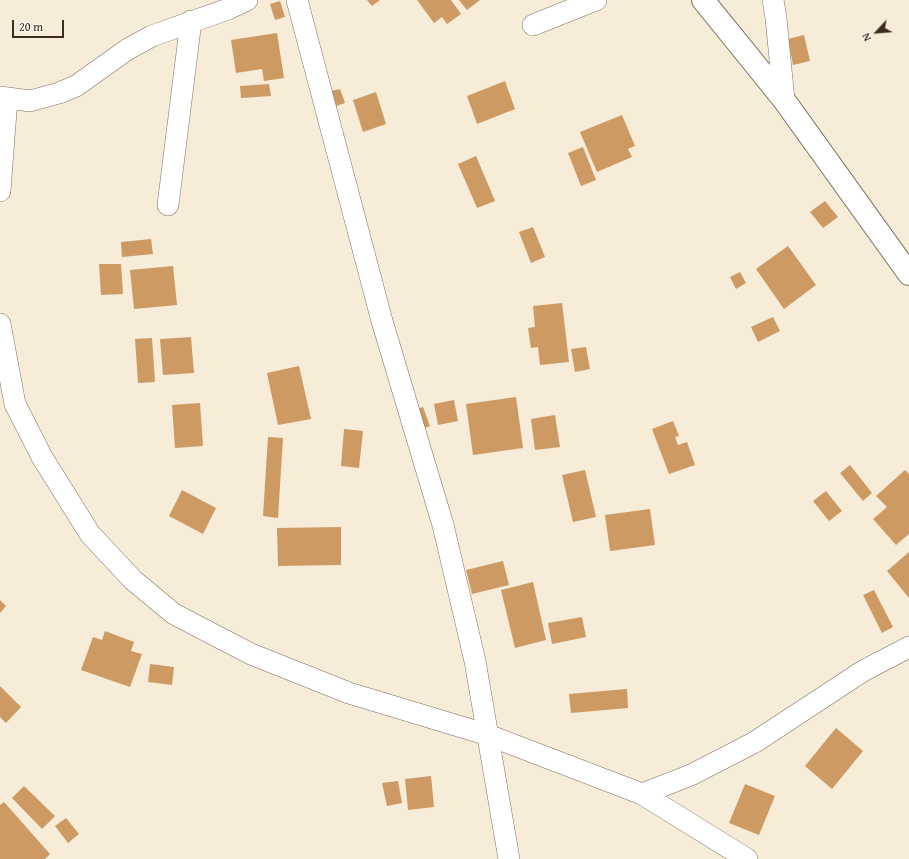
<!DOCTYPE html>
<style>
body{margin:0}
#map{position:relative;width:909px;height:859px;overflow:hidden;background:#f6ecd7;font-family:"Gentium Book Plus",serif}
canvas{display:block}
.north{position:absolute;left:857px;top:12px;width:40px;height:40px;-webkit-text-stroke:3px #fbf7ec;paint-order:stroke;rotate:244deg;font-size:11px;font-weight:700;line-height:16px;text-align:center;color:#3b2a1e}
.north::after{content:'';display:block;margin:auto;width:14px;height:18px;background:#3b2a1e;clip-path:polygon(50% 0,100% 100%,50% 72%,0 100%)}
.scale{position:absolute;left:12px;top:20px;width:52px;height:18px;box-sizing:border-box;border:2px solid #3b2a1e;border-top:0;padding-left:5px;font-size:12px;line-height:14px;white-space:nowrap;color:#3b2a1e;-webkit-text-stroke:3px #fbf7ec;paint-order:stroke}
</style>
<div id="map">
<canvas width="909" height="859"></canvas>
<div class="north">N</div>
<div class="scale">20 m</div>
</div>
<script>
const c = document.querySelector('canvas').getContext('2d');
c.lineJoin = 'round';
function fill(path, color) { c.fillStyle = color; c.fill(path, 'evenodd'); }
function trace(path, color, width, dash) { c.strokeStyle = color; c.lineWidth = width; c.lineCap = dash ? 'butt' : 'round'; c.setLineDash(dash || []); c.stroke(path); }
fill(new Path2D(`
 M367,0h13l-8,6z
 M417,0h34l10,14 -14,10 -5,-7 -8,6z
 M459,0h21l-13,10z
 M280,1l5,16 -10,3 -5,-16z
 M277,33l7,45 -20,3 -2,-12 -26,4 -5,-33z
 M804,35l6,26 -17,4 -5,-26z
 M505,81l10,28 -38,15 -10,-28z
 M269,84l2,12 -30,2 -1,-12z
 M340,89l5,14 -9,3 -5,-15z
 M376,92l10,32 -23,8 -10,-32z
 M622,115l13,31 -7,3 4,8 -35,15 -17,-40z
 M583,147l13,33 -15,6 -13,-33z
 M476,156l19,45 -18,7 -19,-44z
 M825,201l13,16 -15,11 -13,-16z
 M533,227l12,30 -14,6 -12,-31z
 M151,239l2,15 -31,3 -1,-15z
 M788,246l28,39 -32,24 -28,-40z
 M99,264h22l2,30 -22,1z
 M173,266l4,39 -43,4 -4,-39z
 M740,272l6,11 -10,6 -6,-12z
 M562,303l7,59 -29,3 -2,-18 -7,1 -3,-20 7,-1 -2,-21z
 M773,317l7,14 -22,11 -7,-15z
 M191,337l3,36 -31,2 -3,-36z
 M152,338l3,44 -17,1 -3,-44z
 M586,347l4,22 -15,3 -4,-23z
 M299,366l12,53 -33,6 -11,-52z
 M516,397l7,51 -50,7 -7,-51z
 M454,400l4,21 -20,4 -4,-21z
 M200,403l3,43 -28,2 -3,-43z
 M423,407l7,19 -11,4 -6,-20z
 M555,415l5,32 -25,3 -4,-31z
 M673,421l6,15 -4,1 3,8 9,-3 8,23 -26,9 -17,-45z
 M344,429l19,2 -4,37 -18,-2z
 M268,437l15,1 -5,80 -15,-2z
 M850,465l22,28 -9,8 -23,-28z
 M585,470l11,47 -23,5 -11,-47z
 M905,470l4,4v60l-13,11 -23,-26 14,-12 -11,-11z
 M182,490l34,18 -13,26 -34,-18z
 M826,491l16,20 -13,10 -16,-20z
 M650,509l5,36 -45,6 -5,-36z
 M341,527v38l-63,1 -1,-38z
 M909,552v46l-22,-27z
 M503,561l6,24 -37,9 -6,-24z
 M533,582l13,58 -31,8 -14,-58z
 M874,590l19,37 -11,6 -19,-38z
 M0,600l6,6 -6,7z
 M582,617l4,20 -34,7 -4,-21z
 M105,631l29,11 -3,9 11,3 -12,33 -49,-17 12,-33 9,3z
 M150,664l24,3 -2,18 -24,-3z
 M0,686l21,21 -15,16 -6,-6z
 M627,689l1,19 -57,5 -2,-19z
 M836,728l27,23 -31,38 -27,-23z
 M431,776l3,31 -26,3 -3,-31z
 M398,781l4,22 -15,3 -5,-23z
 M745,784l30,12 -16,39 -30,-12z
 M24,786l31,30 -13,13 -30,-31z
 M4,802l46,52 -5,5h-45v-54z
 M66,818l13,16 -11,9 -13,-17z`), '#ce9a64');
const minor = new Path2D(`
 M297,0l85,321 61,204 32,136 34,198
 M773,0l3,18 8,82
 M533,25l63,-25
 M0,97l30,4 29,-8 17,-7 52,-37 24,-13 76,-27 19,-9
 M0,191l7,-93
 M168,205l23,-184
 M0,324l15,80 27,53 48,77 43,46 41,34 77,40 98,39 139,42 154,59 105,65
 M642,794l49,-19 64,-33 108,-71 46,-24`);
const tertiary = new Path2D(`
 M703,0l81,100 125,174`);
trace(minor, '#7c6e5f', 22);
trace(tertiary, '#7c6e5f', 24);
trace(minor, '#fff', 21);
trace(tertiary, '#fff', 22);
</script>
